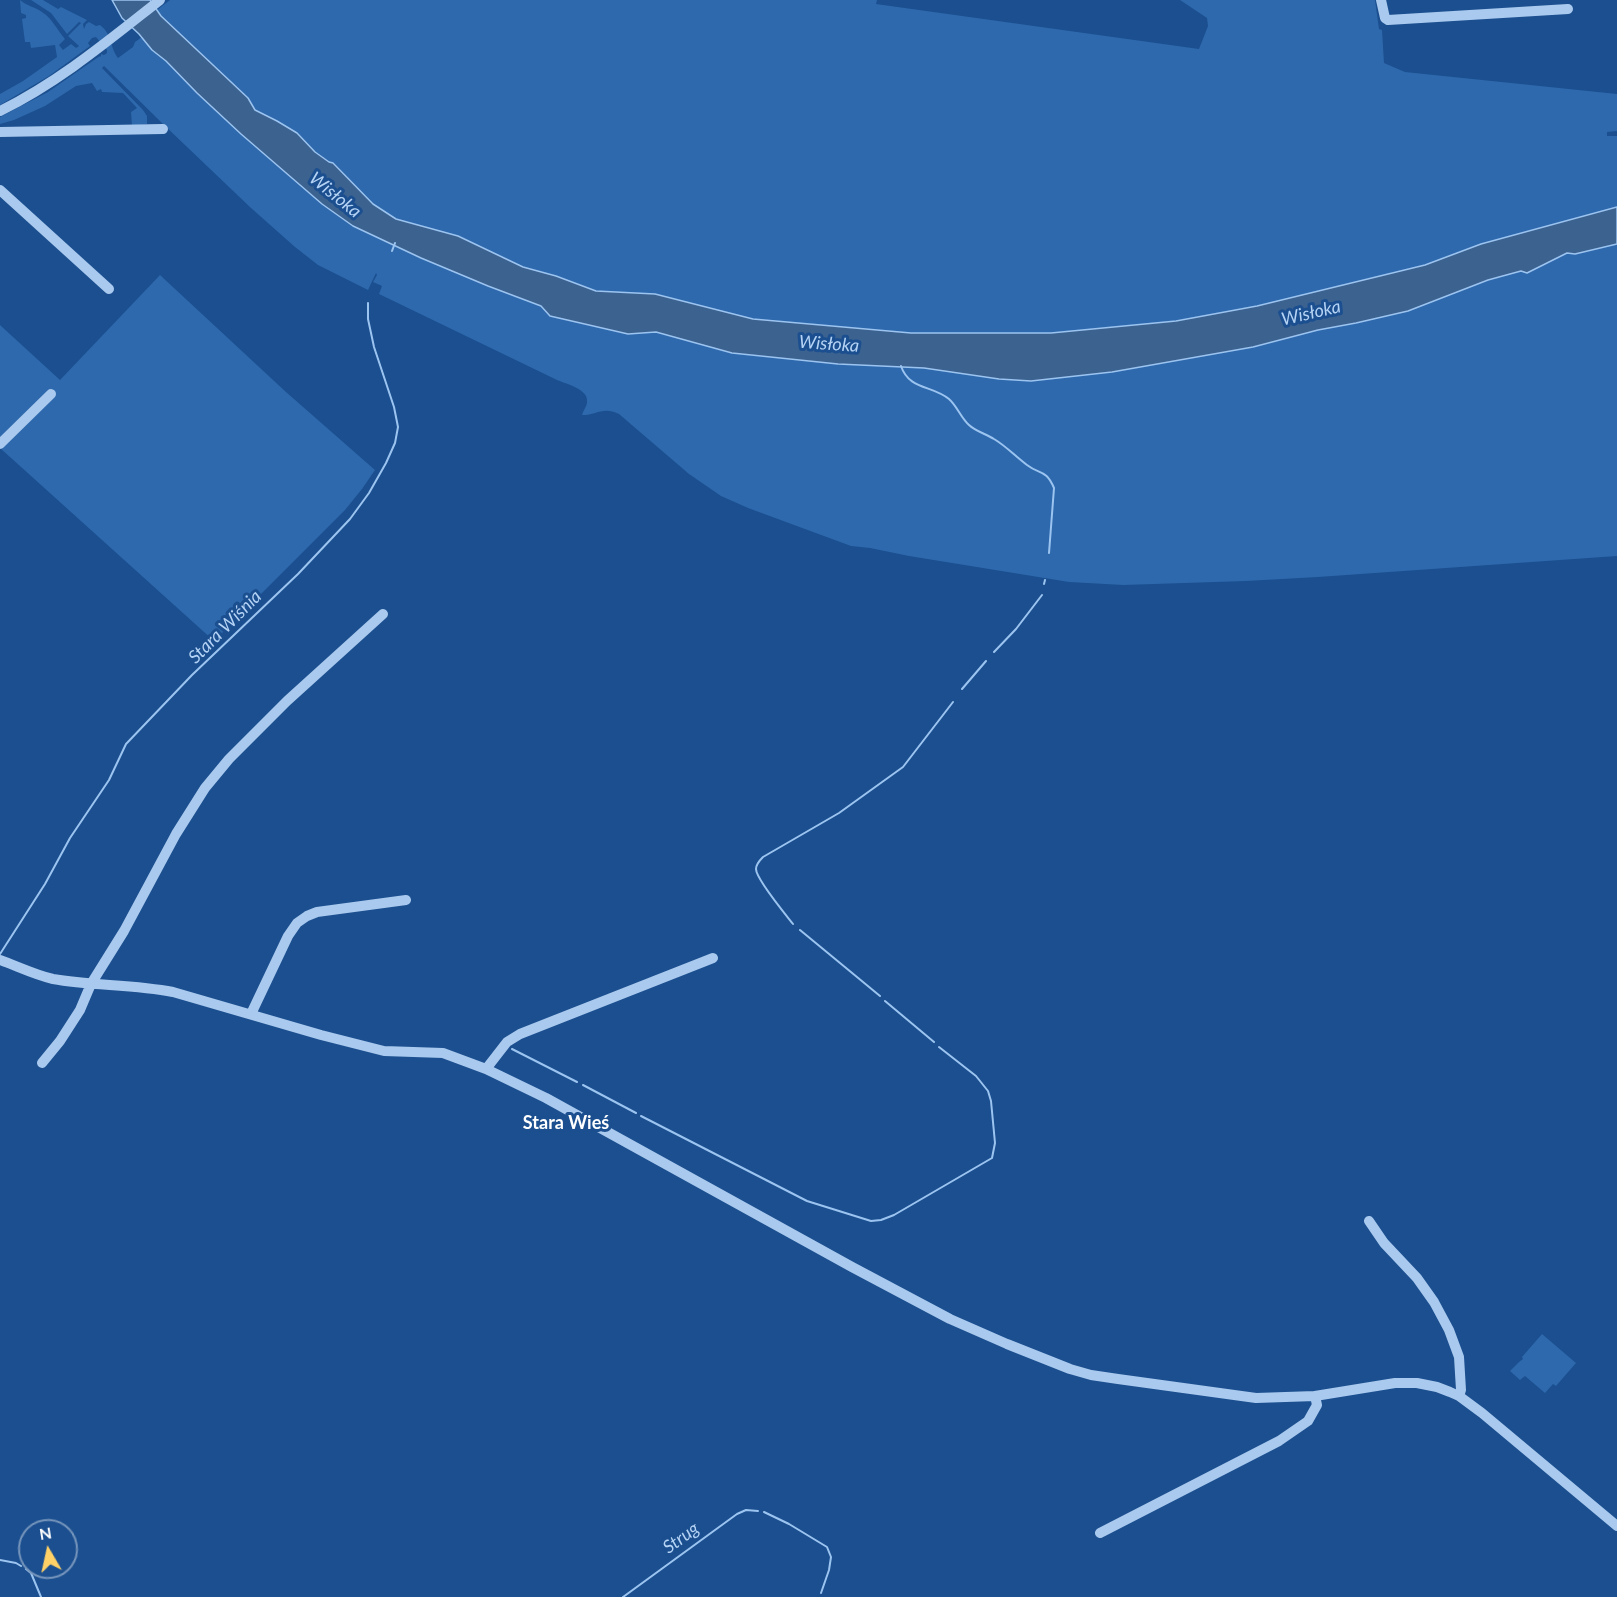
<!DOCTYPE html>
<meta charset="utf-8">
<style>
body{margin:0}
#map{position:relative;width:1617px;height:1597px;overflow:hidden;background:#1b4f8f;font-family:Lato,sans-serif}
canvas{display:block}
.north{position:absolute;left:18px;top:1519px;width:60px;height:60px;box-sizing:border-box;background:#1b4f8f;border:2px solid #7695bc;border-radius:50%;rotate:351deg;font-size:16px;font-weight:700;line-height:24px;text-align:center;color:#fff}
.north::after{content:'';display:block;margin:auto;width:21px;height:27px;background:#ffd166;clip-path:polygon(50% 0,100% 100%,50% 72%,0 100%)}
</style>
<div id="map">
<canvas width="1617" height="1597"></canvas>
<div class="north">N</div>
</div>
<script>
const c = document.querySelector('canvas').getContext('2d');
c.lineJoin = 'round';
function fill(path, color) { c.fillStyle = color; c.fill(path, 'evenodd'); }
function trace(path, color, width, dash) { c.strokeStyle = color; c.lineWidth = width; c.lineCap = dash ? 'butt' : 'round'; c.setLineDash(dash || []); c.stroke(path); }
function drawText(font, color, halo, rows, align = 'center') {
  c.font = font + ' Lato,sans-serif'; c.lineWidth = 6; c.setLineDash([]); c.textBaseline = 'middle'; c.strokeStyle = halo; c.fillStyle = color; for (const [text, x, y, turn = 0] of rows) {
    c.save(); c.translate(x, y); c.rotate((+turn || 0) * Math.PI / 180); c.textAlign = isNaN(turn) ? turn : align; if (halo) c.strokeText(text, 0, 0); c.fillText(text, 0, 0); c.restore();
  }
}
fill(new Path2D(`
 M20,0c7,6 15,7 22,12 10,6 15,18 23,27l-6,6 4,5 8,-6 5,4 3,-2 -11,-10 13,-13 -2,-1 -12,12 -16,-21 -20,-13h12l15,9 3,-2 26,13 -4,4 1,5 2,-5 3,-2 7,4 4,-1c13,10 9,21 18,33l15,-11 2,-5 7,-5 10,13 14,11 31,32 44,41 81,70 31,22 68,32 67,28 53,20 9,10 78,18 28,-2 76,21 106,11 274,8 141,-25 65,-17 38,-7 52,-12 80,-31 33,-9 6,2 40,-20 8,1 42,-10v312l-299,21 -72,4 -123,4 -54,-3 -160,-26 -39,-8 -19,-2 -103,-38 -27,-12 -32,-22 -70,-60c-16,-8 -22,1 -37,1 1,-4 5,-9 5,-13 2,-13 -21,-18 -30,-22l-178,-86 3,-8 -9,-4 4,-7 -1,-2 -8,17 -50,-25 -23,-18 -44,-39 -87,-83 -60,-59 -2,2 41,42 4,6v8l-15,2 -1,-14 6,-4 -14,-15 -21,-1 -1,-3 -4,2 -5,-8 -16,3 -31,20 -31,14 -14,4v-7l48,-25 46,-32 6,-4 1,1v-3l3,1 3,-2v-3l-11,-13 -4,1 -4,5 2,3 -41,30 -49,29v-11l23,-13 34,-24 -2,-12 -24,3 -1,-6h-5l-3,-23 4,-1v-3l-5,-2z
 M170,0h707l-1,4 323,45 9,-23 -1,-8 -27,-18h195l4,29 3,1 2,33 21,9 212,22v37l-10,1v4h10v71l-136,37 -56,21 -168,41 -81,15 -125,12h-140l-158,-14 -98,-25 -59,-3 -40,-15 -33,-9 -65,-31 -62,-17 -23,-15 -39,-41 -5,-1 -14,-10 -18,-19 -20,-12 -22,-11 -7,-12 -87,-82 -4,-6z
 M160,275l126,117 89,78 -13,19 -17,21 -131,131 -214,-193v-123l60,55z
 M1542,1334l34,29 -20,23 -3,-2 -8,9 -20,-17 -5,4 -10,-9 9,-9 4,-3 -1,-2z`), '#2e69ad');
const water = new Path2D(`
 M112,0h38l11,16 87,82 7,12 22,11 20,12 18,19 14,10 4,1 40,41 23,15 62,17 65,31 33,9 40,15 59,3 98,25 158,14h140l125,-12 81,-15 168,-41 56,-21 136,-37v37l-42,10 -8,-1 -40,20 -6,-2 -33,9 -80,31 -52,12 -38,7 -65,17 -141,25 -81,9 -32,-2 -75,-11 -86,-4 -106,-11 -76,-21 -28,2 -78,-18 -9,-10 -53,-20 -67,-28 -68,-32 -31,-22 -81,-70 -44,-41 -31,-32 -14,-11 -13,-16 -17,-16z`);
fill(water, '#3c6290');
trace(water, '#9cc4f0', 1.5);
trace(new Path2D(`
 M392,251l3,-8
 M901,366c8,24 31,19 48,33 8,7 12,19 20,26 6,6 17,9 25,14 12,7 22,18 33,26 13,10 19,4 27,23l-5,65
 M1044,584l1,-4
 M994,652l22,-23 26,-34
 M962,689l24,-28
 M793,924c-7,-9 -37,-45 -37,-55 0,-5 4,-9 7,-12l76,-44 64,-46 50,-65
 M800,930l80,66
 M0,954l45,-70 25,-46 39,-58 17,-36 66,-69 106,-101 52,-55 19,-26 17,-30 9,-20 3,-16 -4,-20 -20,-60 -6,-28v-16
 M885,1001l49,41
 M512,1049l65,33
 M583,1085l53,28
 M641,1116l166,85 64,20 10,-1 13,-5 98,-57 3,-15 -4,-42 -3,-10 -12,-15 -37,-29
 M764,1512l25,12 38,23 4,10 -2,13 -8,23
 M0,1560l16,3 5,3
 M26,1569l5,4 10,24
 M623,1597l114,-83 9,-4 12,1`), '#9cc4f0', 2);
trace(new Path2D(`
 M1381,0l4,18 3,2 180,-11
 M0,111c59,-29 109,-71 160,-111
 M0,132l163,-3
 M0,190l109,99
 M0,444l51,-50
 M0,960c17,6 35,15 53,19 39,7 80,5 120,13l148,43 63,16 59,2 43,16 60,29 306,169 98,52 57,25 63,25 21,6 27,4 138,19 59,-2 80,-13h22l20,4 13,5 9,4 23,17 135,113
 M251,1014l37,-78 9,-13 10,-7 10,-4 89,-12
 M42,1063l18,-22 20,-31 11,-26 33,-53 52,-97 29,-46 24,-29 58,-58 96,-87
 M486,1069l21,-27 13,-8 193,-76
 M1369,1221l15,22 33,35 17,24 15,28 10,27 2,33 -2,6
 M1100,1533l179,-92 29,-20 9,-16 -2,-9`), '#a9c9ee', 10);
drawText('italic 18px', '#b5d3f5', '#1b4f8f', [
 ["Wisłoka",335,195,39],
 ["Wisłoka",1311,313,-13],
 ["Wisłoka",829,344,4],
 ["Stara Wiśnia",225,627,-45],
 ["Strug",681,1538,-36]
]);
drawText('bold 18px', '#fff', '#1b4f8f', [
 ["Stara Wieś",566,1123]
]);
</script>
